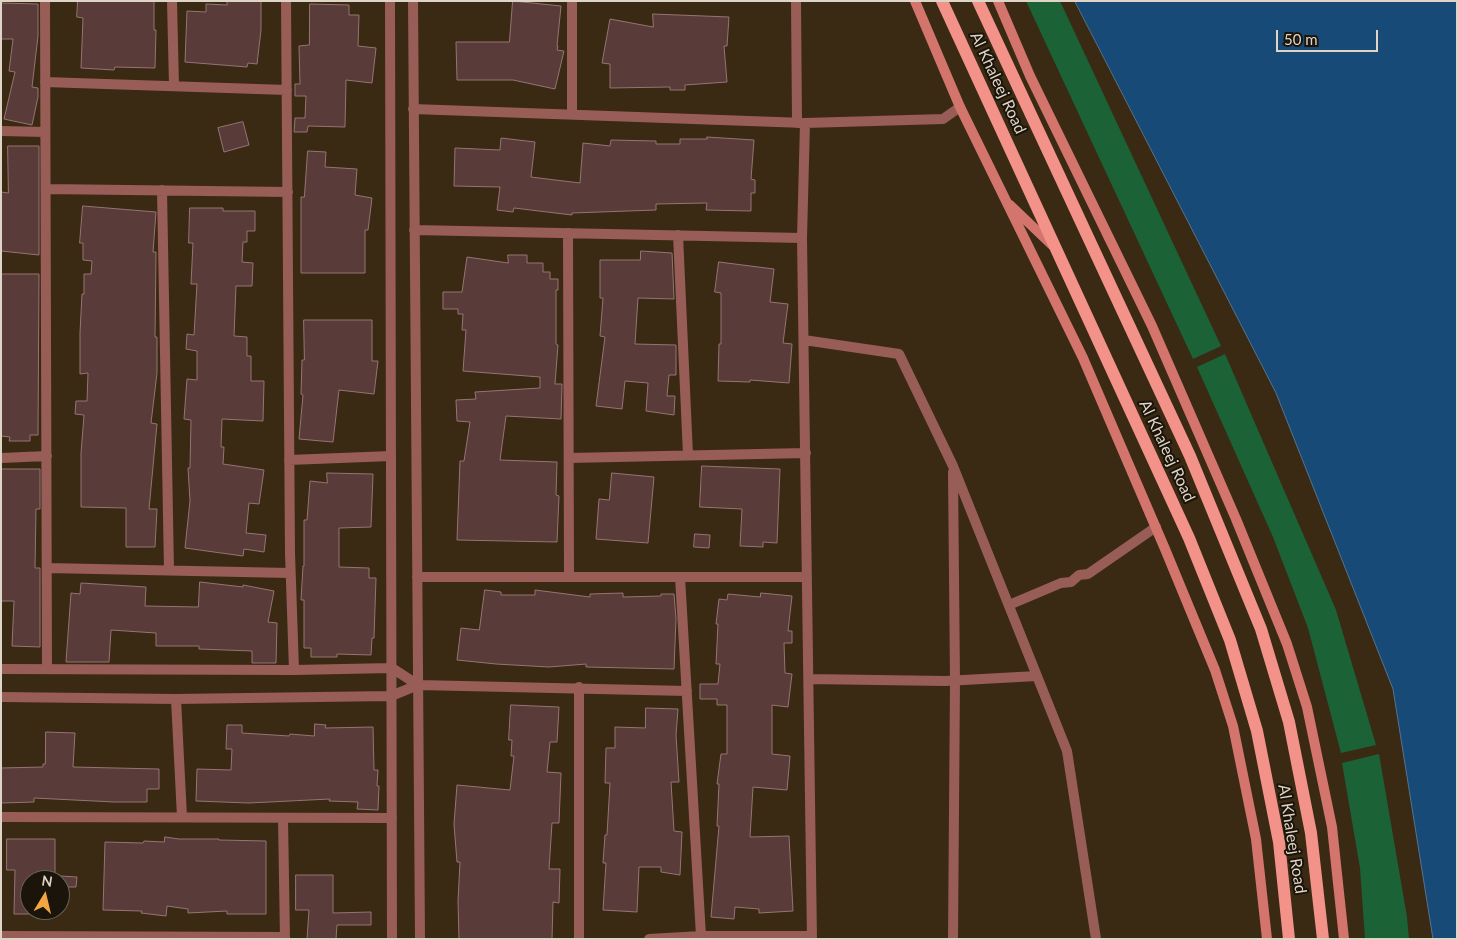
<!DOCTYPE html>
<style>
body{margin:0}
#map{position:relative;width:1458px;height:940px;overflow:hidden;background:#3a2a13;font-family:Lato,sans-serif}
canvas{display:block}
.frame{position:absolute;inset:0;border:2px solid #dfd5c7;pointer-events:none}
.north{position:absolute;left:20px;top:870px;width:50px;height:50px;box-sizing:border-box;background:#1b140a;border:1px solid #696156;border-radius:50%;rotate:9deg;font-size:14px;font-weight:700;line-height:20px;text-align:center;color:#dfd5c7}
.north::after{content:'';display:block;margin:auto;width:18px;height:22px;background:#f2a541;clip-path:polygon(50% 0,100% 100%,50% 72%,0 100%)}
.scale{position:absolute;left:1276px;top:30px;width:102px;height:22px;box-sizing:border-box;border:2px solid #dfd5c7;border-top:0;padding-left:6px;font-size:15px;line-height:18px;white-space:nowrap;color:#dfd5c7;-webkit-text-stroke:4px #1b140a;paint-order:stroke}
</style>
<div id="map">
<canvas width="1458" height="940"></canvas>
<div class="frame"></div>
<div class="north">N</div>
<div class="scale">50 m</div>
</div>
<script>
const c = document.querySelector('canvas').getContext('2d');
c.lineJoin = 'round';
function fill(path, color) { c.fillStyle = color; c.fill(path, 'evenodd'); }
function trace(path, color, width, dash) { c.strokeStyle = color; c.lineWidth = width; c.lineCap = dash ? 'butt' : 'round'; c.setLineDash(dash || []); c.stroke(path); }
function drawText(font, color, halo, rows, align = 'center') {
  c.font = font + ' Lato,sans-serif'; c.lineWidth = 4; c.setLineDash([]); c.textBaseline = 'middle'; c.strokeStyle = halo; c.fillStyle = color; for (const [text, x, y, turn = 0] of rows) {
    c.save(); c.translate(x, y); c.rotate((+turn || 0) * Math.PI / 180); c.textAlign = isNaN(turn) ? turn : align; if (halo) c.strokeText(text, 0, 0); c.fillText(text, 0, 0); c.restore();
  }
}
fill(new Path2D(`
 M1026,1h34l161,345 -28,13z
 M1225,354l111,256 40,135 -35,8 -33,-125 -35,-91 -76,-170z
 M1379,754l28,163 2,22h-44l-5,-71 -18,-105z`), '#1c6237');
const water = new Path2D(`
 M1075,1h382v938h-24l-40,-250 -117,-296z`);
fill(water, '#184a77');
trace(water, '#54748f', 1);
const building = new Path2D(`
 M78,1h76v29h2l-1,38 -40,-1 -1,3 -33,-2 2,-50 -6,-1z
 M227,1h34v29l-4,34 -9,-1 -1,4 -62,-5 2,-51 19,1v-8l21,1z
 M513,1l48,5 -4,40h1l-1,4 7,1 -9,38 -42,-9h-56l-1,-38h53z
 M1,3l37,1v32l-6,51 6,1v9l-6,28 -28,-6 11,-47 -6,-1 4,-32h-12z
 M310,4l39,1v10h10l-1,31 18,2 -4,35 -26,-3 -1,47 -37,-1 -1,6h-13l1,-14h10l1,-22h-11v-12h5l-1,-38 10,-1z
 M653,14l76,3 -2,29h-3l3,36 -42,3v5h-15v-3l-60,1v-24l-8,-1 8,-44 43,8z
 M243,122l6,23 -25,7 -6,-24z
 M707,137l47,3 -3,39 4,1v13h-4v18l-45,-1 1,-7 -51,1v6l-84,3v2l-58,-7 -1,4 -16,-2 3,-23 -46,-1 1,-38 45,2 1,-12 34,4 -4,35 49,6 3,-40 27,3 1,-6 45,1v3h24v-5h27z
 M8,146h31v109l-38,-4v-59l7,1z
 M308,151l18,1 -1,15 32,2 -2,26 17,3 -4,32h-3v43h-64v-76h3z
 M83,206l73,6 -3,40h3l-1,85h2v36l-6,50 6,1 -8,85h8l-2,38h-29v-39l-45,-1v-54l3,-38 -9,-1 1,-13h11l1,-28 -8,1v-41l2,-39h2v-20h7l1,-13 -9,-1v-17h-3z
 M190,208h33v3h32v20h-8v11h-4l-1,20 11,1 -1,23h-16l-2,50 13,1v19h4v25h13l-1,40 -41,-2 -1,28h3l-1,17 41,6 -5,34 -10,-1 -3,30 20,2 -2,17 -20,-3 -1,7 -58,-8 5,-47 -2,-33h2l1,-48 -7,-1 3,-40 10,1v-29l-11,-2 1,-15 7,1 3,-51h-6l2,-41h-4z
 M641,251l31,2 2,46 -36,-1 -3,46 41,1v30h-7l-2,21h8l-1,19 -28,-4 2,-28 -23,-2 -3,28 -26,-3 9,-69 -5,-1 3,-38h-3v-38h40z
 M508,255h19v8h16v9h7v7h8v11h-2v54l2,1 -3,39h7l-1,35 -55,-3 -6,44 57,2 -1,33 3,1 -2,46 -100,-2 3,-79h4l6,-39 -13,-1 -1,-21 20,-1 -1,-7 65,-4v-11l-77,-6 3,-41h-4l1,-16h-5v-5h-15v-17h19l5,-35 41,6z
 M719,262l55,7 -4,33 18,2 -5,39 9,1 -3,39 -39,-3v2l-32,-1 1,-37h2v-51l-6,-1z
 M1,274h38l-1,161h-8v6h-21l1,-4 -9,-1z
 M304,320h68v41h6l-4,33 -35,-4 -6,52 -34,-3 4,-44 -2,-1 1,-34h2z
 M702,466l78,3 -3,74 -14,-1v5l-23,-1 2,-37 -42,-2z
 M1,469h39v40h-4l-1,59h5v79l-28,-1 2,-45h-13z
 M327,473l46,1 -2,53 -32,1v39l30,1v10h7l-2,60h-2l-1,17 -34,-1v3h-26v-9h-7v-48h-3l2,-34h1v-46h3l3,-39 17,2z
 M612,473l42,4 -6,66 -52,-4 3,-40 10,1z
 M695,534l15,1 -1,13 -15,-1z
 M200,582l43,5v-2l31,6 -6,31 9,1 -1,40h-24v-12l-53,-2v-3h-43v-13l-45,-3 -2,32h-43l5,-69 9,1 1,-11 65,4 -1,19 53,1z
 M485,590l16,2v3h34v-5l55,7v-3l33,-1v4l38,-1v-2h13l2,25 -2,50 -88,-2v-3l-37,3 -53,-3 -39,-4 4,-32 18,2z
 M761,593l31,3 -4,35h4v12h-8l1,30 7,1 -4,33 -16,-2v49l18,2 -3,34 -34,-3 -3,50 39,-1 4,75 -34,2v-4l-24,-2 -1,12 -23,-2 8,-91h-2l2,-42h-2l4,-30h6v-49h-10v-6h-17v-15h18l2,-20h-4l2,-40h-2l3,-25 8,1 1,-6 32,3z
 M511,705l48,2 -2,35h-7l-3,30 14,1 -2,50h-7l-3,46h11l-1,34 -6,-1 -1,37h-93l-1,-38 2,-39h-3l-3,-38 3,-39 53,5 4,-34h-3l1,-16h-3z
 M646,708l32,1 -2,26 3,47h-8l3,49 8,1 -2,43 -19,-3v-5h-22l-2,45 -34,-2 3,-47h-3l2,-28h2l3,-52h-5l1,-35h9v-21l30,1z
 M315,724l11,1 -1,3 48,-1 1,43h4l-1,16h2l-1,24 -21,-1 1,-7 -29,-1 1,-2 -81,4 -53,-2 1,-32 34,1 1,-21h-6l1,-24h15v8l47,3 1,-2 24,2z
 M46,732l29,1 -2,34 86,2v20h-12v13h-33l-80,-4v4l-33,1v-35l42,-1v-3h2z
 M165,837l14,2h40v1l47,1v73h-39v-3l-39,2v-4l-21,-3 -1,10 -25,-3 1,-2 -39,-1 2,-68 38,1 1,-2 20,1z
 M7,839h48v41h-25v34h-16l1,-44h-8z
 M296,875h37v38l38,-1v13h-34l-1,14h-29l2,-29h-13z
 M60,876l17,1 -1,10h-16z`);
fill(building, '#593b3a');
trace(building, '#967473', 1);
trace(new Path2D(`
 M45,1l2,668
 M172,1l2,85
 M286,1l4,552 4,117
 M390,1l2,938
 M413,1l7,938
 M572,1v113
 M796,1l1,122
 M45,82l242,8
 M413,109l392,14 138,-4 17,-12
 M805,123l-3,115 10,701
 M1,131l44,1
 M46,189l242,3
 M162,190l7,380
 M414,230l388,8
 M568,233l1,344
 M678,235l10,220
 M804,340l95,14 54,112 114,285 29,188
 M1,458l46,-2
 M569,458l237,-5
 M289,460l102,-4
 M953,472l2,208 -2,259
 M47,568l243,5
 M417,577h390
 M680,577l21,359
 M1009,605l52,-22 10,-1 8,-7 9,-1 68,-47
 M1,669l293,1 98,-2 26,17
 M809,679l136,2 92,-5
 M579,687v252
 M1,697l175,2 215,-3 27,-11 269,6
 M176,699l6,118
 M1,817l391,1
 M283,818l2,121
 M1,936l284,1
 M649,939l52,-3h111`), '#985d57', 10);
trace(new Path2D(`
 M915,1l45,106 123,251 82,191 50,121 18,56 23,113 11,100
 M998,1l32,75 122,250 84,193 51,125 20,63 25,120 12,112
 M1010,205l42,40`), '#d3756d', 10);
trace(new Path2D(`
 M942,1l247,537 41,102 27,91 22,111 10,97
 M978,1l212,455 71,173 28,93 22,111 12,106`), '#f39288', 12);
drawText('16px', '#dfd5c7', '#1b140a', [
 ["Al Khaleej Road",998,83,65],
 ["Al Khaleej Road",1167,451,65],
 ["Al Khaleej Road",1292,839,81]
]);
</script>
